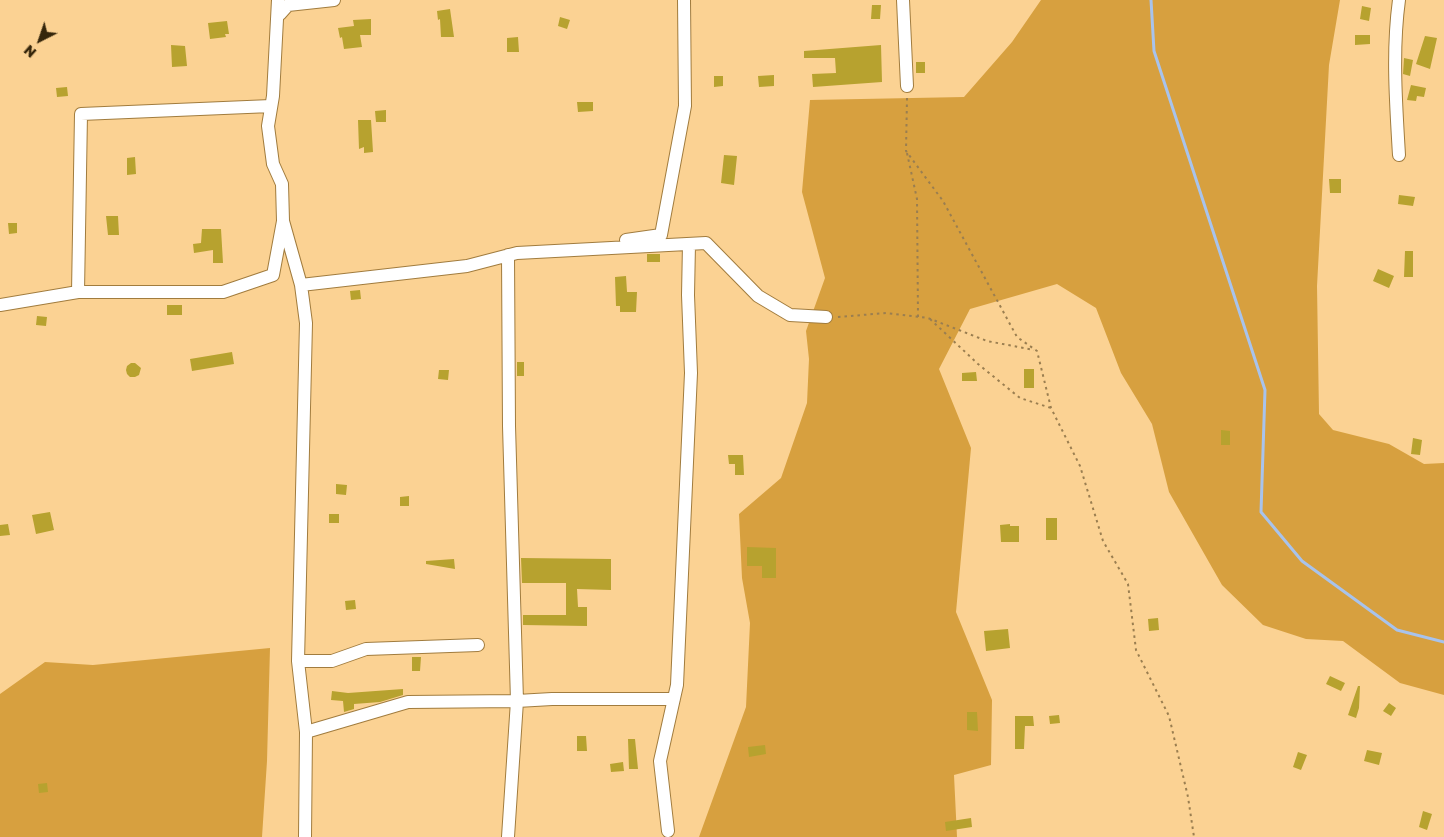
<!DOCTYPE html>
<style>
body{margin:0}
#map{position:relative;width:1444px;height:837px;overflow:hidden;background:#fbd293;font-family:"Golos Text",sans-serif}
canvas{display:block}
.north{position:absolute;left:15px;top:15px;width:50px;height:50px;-webkit-text-stroke:4px #fbd293;paint-order:stroke;rotate:221deg;font-size:14px;font-weight:700;line-height:20px;text-align:center;color:#35260b}
.north::after{content:'';display:block;margin:auto;width:18px;height:22px;background:#35260b;clip-path:polygon(50% 0,100% 100%,50% 72%,0 100%)}
</style>
<div id="map">
<canvas width="1444" height="837"></canvas>
<div class="north">N</div>
</div>
<script>
const c = document.querySelector('canvas').getContext('2d');
c.lineJoin = 'round';
function fill(path, color) { c.fillStyle = color; c.fill(path, 'evenodd'); }
function trace(path, color, width, dash) { c.strokeStyle = color; c.lineWidth = width; c.lineCap = dash ? 'butt' : 'round'; c.setLineDash(dash || []); c.stroke(path); }
fill(new Path2D(`
 M1041,0h299l-11,65 -12,221 2,128 14,16 56,14 35,20 20,-1v232l-44,-12 -57,-42 -37,-2 -43,-14 -41,-40 -53,-93 -17,-68 -31,-51 -25,-65 -39,-24 -87,25 -31,60 32,79 -15,164 36,88 -1,65 -37,10 3,62h-258l47,-130 4,-84 -8,-45 -3,-64 42,-36 26,-75 2,-44 -3,-28 19,-53 -23,-86 8,-92 154,-3 48,-55z
 M270,648l-3,113 -5,76h-262v-143l45,-32 48,3z`), '#d7a03f');
trace(new Path2D(`
 M1151,0l3,51 111,339 -4,122 41,49 95,69 47,12`), '#a8c3ec', 3);
fill(new Path2D(`
 M872,5h9l-1,14h-9z
 M1362,6l9,2 -2,13 -9,-2z
 M450,9l4,28h-13l-1,-18 -2,1 -1,-9z
 M560,17l10,3 -3,9 -9,-3z
 M371,19v16h-11l2,12 -18,2 -2,-12 -2,1 -2,-10 16,-2 -1,-6z
 M227,21l2,13h-4l1,3 -16,2 -2,-16z
 M1355,35h15v9l-15,1z
 M1425,36l12,2 -7,31 -14,-5z
 M518,37l1,15h-12v-14z
 M171,45l14,1 2,20 -15,1z
 M881,45l1,37 -69,5 -1,-13 24,-1 -1,-15h-31v-7z
 M1404,58l9,2 -3,16 -7,-2z
 M916,62h9v11h-9z
 M774,75v11l-15,1 -1,-11z
 M714,76h9v10l-9,1z
 M1411,85l15,3 -2,9 -7,-1 -1,5 -9,-1z
 M67,87l1,9 -11,1 -1,-9z
 M577,102h16v9l-15,1z
 M386,110v12h-10l-1,-11z
 M358,120h13l2,32 -9,1v-6l-5,2z
 M724,155l13,1 -3,29 -13,-2z
 M135,157l1,17 -9,1v-17z
 M1329,179h12v14h-11z
 M1399,195l16,2 -2,9 -15,-2z
 M106,216h12l1,19h-11z
 M8,223h9v10l-8,1z
 M202,229h19l2,34h-10v-13l-19,3 -1,-9 8,-1z
 M1405,251h8v26h-9z
 M647,254h13v8h-13z
 M1378,269l16,7 -5,12 -16,-7z
 M626,276l1,16h10l-1,20h-16v-6h-4l-1,-29z
 M360,290l1,9 -10,1 -1,-9z
 M167,305h15v10h-15z
 M37,316l10,1 -1,9 -10,-1z
 M232,352l2,12 -42,7 -2,-12z
 M517,362h7v14h-7z
 M131,363h4l6,5 -2,7 -4,2h-5l-3,-3 -1,-4 1,-4z
 M1024,369h10v19h-10z
 M439,370h10l-1,10 -10,-1z
 M976,372l1,9h-15v-8z
 M1221,430l9,1v14h-9z
 M1413,438l9,2 -2,15 -9,-1z
 M728,455h15l1,20h-9v-11h-6z
 M336,484l11,1 -1,10 -10,-1z
 M409,496v10h-9v-9z
 M50,512l4,18 -18,4 -4,-19z
 M329,514h10v9h-10z
 M1046,518h11v22h-11z
 M8,524l2,11 -10,1v-11z
 M1010,524v2h9v16h-18l-1,-17z
 M747,547l29,1v30h-14v-12h-15z
 M521,558l90,1v31l-34,-1 1,18h9v19l-64,-1v-10h43v-32h-44z
 M454,559l1,10 -29,-5v-3z
 M355,600l1,9 -10,1 -1,-9z
 M1158,618l1,12 -10,1 -1,-12z
 M1008,629l2,19 -24,3 -2,-20z
 M412,657h9l-1,14h-8z
 M1330,676l15,7 -4,8 -15,-7z
 M1358,686h2l-1,22 -3,10 -8,-3z
 M403,689v6l-23,7 -26,2v5l-10,3 -1,-11 -12,-1 1,-9 16,2z
 M1389,703l7,5 -5,8 -8,-5z
 M967,712h10l1,19 -11,-1z
 M1059,715l1,8 -10,1 -1,-8z
 M1015,716h18l1,10h-9l-1,23h-9z
 M577,736h9l1,15h-10z
 M628,739h7l3,30h-9z
 M765,745l1,9 -17,3 -1,-10z
 M1367,750l15,3 -3,12 -15,-4z
 M1298,752l9,3 -6,15 -8,-3z
 M623,762l1,9 -13,1 -1,-8z
 M47,783l1,9 -9,1 -1,-9z
 M1423,811l9,3 -5,16 -8,-3z
 M971,818l1,9 -26,4 -1,-9z`), '#b7a22f');
const minor = new Path2D(`
 M903,0l4,86
 M280,14l8,-9 46,-5
 M1399,155c-3,-51 -7,-104 0,-155
 M283,221l18,64 166,-19 50,-13 189,-10 52,53 32,19 36,2
 M626,240l35,-5 24,-129 -1,-106
 M301,285l5,38 -8,338 8,71 -1,105
 M78,292l3,-178 190,-8
 M0,305l78,-13h145l50,-17 10,-54 -1,-37 -9,-20 -5,-38 5,-30 5,-96
 M298,661h34l34,-12 112,-4
 M306,732l102,-30 109,-1 35,-2h122
 M668,831l-8,-70 17,-76 14,-312 -3,-78 1,-51
 M508,837l9,-136 -8,-275 -1,-171`);
trace(minor, '#a17c3e', 14);
trace(new Path2D(`
 M907,98l-1,53 37,50 74,136 20,14 14,57 29,58 23,75 25,43 8,66 33,66 19,81 6,40
 M907,153l10,46 1,118
 M838,317l48,-4 42,5 59,23 47,9
 M930,319l48,45 42,34 31,10`), '#9a7e50', 2, [2.5, 4]);
trace(minor, '#fff', 12);
</script>
